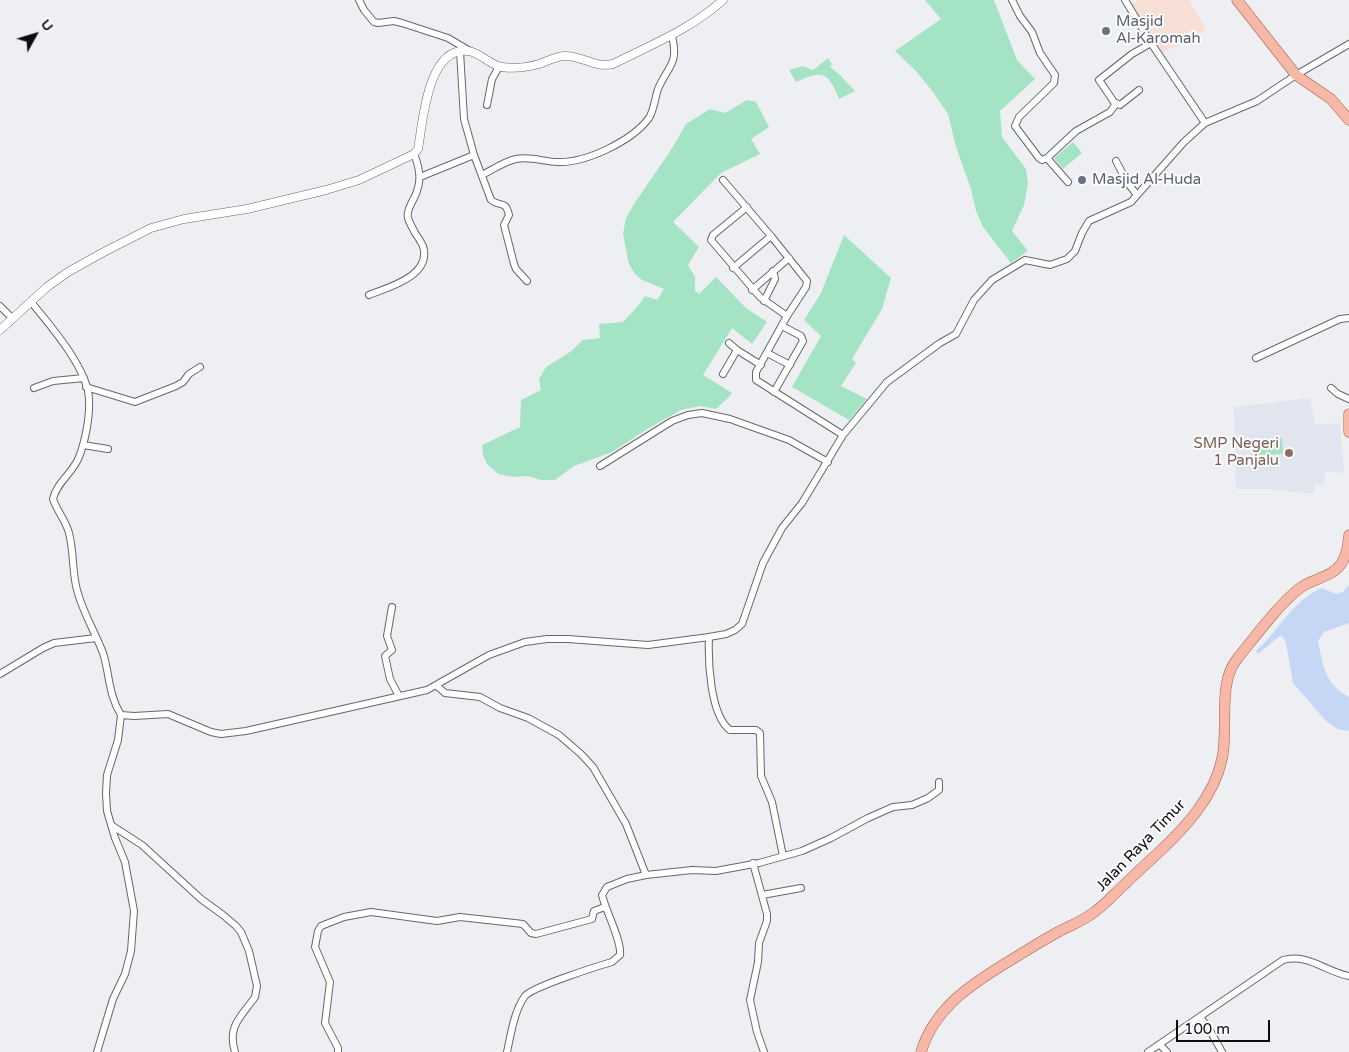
<!DOCTYPE html>
<style>
body{margin:0}
#map{position:relative;width:1349px;height:1052px;overflow:hidden;background:#eeeff2;font-family:"Varela Round",sans-serif}
canvas{display:block}
.north{position:absolute;left:10px;top:10px;width:50px;height:50px;-webkit-text-stroke:4px #fcfcfe;paint-order:stroke;rotate:51deg;font-size:14px;font-weight:700;line-height:20px;text-align:center;color:#0c0d0e}
.north::after{content:'';display:block;margin:auto;width:18px;height:22px;background:#0c0d0e;clip-path:polygon(50% 0,100% 100%,50% 72%,0 100%)}
.scale{position:absolute;left:1176px;top:1020px;width:94px;height:22px;box-sizing:border-box;border:2px solid #0c0d0e;border-top:0;padding-left:6px;font-size:15px;line-height:18px;white-space:nowrap;color:#0c0d0e;-webkit-text-stroke:4px #fcfcfe;paint-order:stroke}
</style>
<div id="map">
<canvas width="1349" height="1052"></canvas>
<div class="north">U</div>
<div class="scale">100 m</div>
</div>
<script>
const c = document.querySelector('canvas').getContext('2d');
c.lineJoin = 'round';
function fill(path, color) { c.fillStyle = color; c.fill(path, 'evenodd'); }
function trace(path, color, width, dash) { c.strokeStyle = color; c.lineWidth = width; c.lineCap = dash ? 'butt' : 'round'; c.setLineDash(dash || []); c.stroke(path); }
function drawText(font, color, halo, rows, align = 'center') {
  c.font = font + ' "Varela Round",sans-serif'; c.lineWidth = 4; c.setLineDash([]); c.textBaseline = 'middle'; c.strokeStyle = halo; c.fillStyle = color; for (const [text, x, y, turn = 0] of rows) {
    c.save(); c.translate(x, y); c.rotate((+turn || 0) * Math.PI / 180); c.textAlign = isNaN(turn) ? turn : align; if (halo) c.strokeText(text, 0, 0); c.fillText(text, 0, 0); c.restore();
  }
}
fill(new Path2D(`
 M1139,0h52l-1,2 16,28 -44,23 -31,-49z`), '#f8dfd6');
fill(new Path2D(`
 M1310,398l5,27 25,-2 4,50 -18,-2 -3,15 -7,-2 -3,10 -45,-5h-32l-2,-82z`), '#e1e5ef');
fill(new Path2D(`
 M925,0h69l23,60 18,19 -35,32 2,26 24,32 2,15 -4,21 -12,26 16,20 -17,12 -28,-36 -7,-16 -5,-22 -15,-42 -8,-33 -15,-22 -18,-22 -20,-19 46,-32z
 M828,58l4,6 -2,3 10,8 15,16 -16,8c-11,-28 -17,-29 -43,-17l-7,-12 14,-4 10,4z
 M747,100l9,2 13,25 -18,12 9,15 -39,19 -48,49 26,25 -11,18 7,12v14l4,3 17,-17 30,31 21,14 -15,22 -20,-16 -29,47 29,18 -2,3 -14,13 -16,-3 -19,4 -34,19 -35,23 -38,14 -19,14h-14l-13,-4 -14,1 -16,-3 -11,-10 -4,-9 -1,-10 38,-18 1,-27 20,-10 -2,-11 7,-12 24,-15 13,-12 17,-2 -1,-14 24,-2 15,-16 7,-10 12,4 7,-11 -22,-9 -7,-6 -6,-10 -3,-14 -3,-16 3,-16 10,-17 35,-51 15,-26 24,-15 15,4z
 M1073,142l9,11 -19,16 -9,-11z
 M844,235l47,43 -9,31 -30,50 4,4 -15,23 26,13 -18,21 -57,-33 29,-51 -17,-16 17,-27z
 M1282,438l1,16 -26,1 -1,-16z`), '#a4e4c4');
fill(new Path2D(`
 M1349,585v38l-25,9 -6,9c5,25 7,43 31,56v34l-11,-2 -12,-8 -33,-38 -7,-40 -3,-6 -3,-1 -22,18 -2,-3c24,-22 36,-50 66,-63l14,6 7,-2z`), '#c6d7f6');
const minor = new Path2D(`
 M359,0l5,10 10,12 4,1 16,-2 8,2 46,15 22,13
 M1012,0l8,16 12,16 8,21 15,22 -1,8 -35,34 -4,9 24,32 3,2 5,-2
 M1125,0l26,43 54,80
 M460,51l4,68 10,36 17,45c10,8 14,-1 18,15l-5,10 10,39 2,5 11,12
 M1139,90l-19,15 -6,-3 -15,-22 33,-26 19,-11
 M487,105l5,-26 7,-12
 M1116,161l11,21 10,13
 M482,175c10,-5 23,-14 34,-16 15,-3 28,3 42,3 28,1 74,-21 91,-44 5,-8 6,-20 9,-29 10,-23 21,-25 14,-53
 M420,177l54,-22
 M723,180l48,56 36,45 -1,6 -19,29 -31,56v8l87,55
 M1068,182l-21,-24 29,-27 34,-19 5,-7 -1,-3
 M747,207l-34,28 -2,5 49,57 27,19
 M733,268l38,-32
 M752,290l37,-32
 M369,295c20,-8 63,-19 54,-49 -2,-4 -5,-9 -8,-13 -3,-7 -9,-14 -7,-21 2,-8 7,-14 9,-21 5,-13 2,-25 -3,-37
 M764,301l11,-22 -2,-8
 M31,302c19,23 58,68 58,98 1,17 -4,42 -10,57 -6,16 -23,26 -26,42 4,12 13,22 16,34 5,19 3,39 8,57 6,23 18,42 26,63 7,22 5,41 18,62l13,1 34,-2 43,18 10,2 25,-3 181,-41 62,-35 36,-13 22,-3h21l80,6 61,-8 17,-3 9,-4 7,-6 21,-61 19,-35 20,-25 41,-68 44,-53 53,-39 16,-9 18,-34 18,-20 33,-20 25,5 17,-6 8,-8 7,-18 7,-12 42,-19 53,-60 21,-19 52,-22 39,-26 53,-31
 M0,306l12,12
 M729,343l8,7 24,15
 M767,353l23,12
 M1256,358l84,-39 9,-1
 M723,374l14,-24
 M86,387l49,15 41,-16 7,-4 6,-8 11,-7
 M34,388l19,-7 31,-3
 M1331,388l7,6 11,5
 M774,392l29,-51 -2,-5 -19,-10
 M83,445l25,4
 M600,466l72,-45 16,-6 14,-2 28,6 59,21 39,22
 M392,607l-5,29 5,14 -7,6 5,23 9,17
 M709,637c-1,24 1,78 21,93h26l4,3 1,43 11,26 11,54
 M0,674l43,-26 11,-5 42,-5
 M437,686l8,7 35,4 20,11 28,10 31,17 22,19 12,13 33,57 20,51
 M111,825l31,20 59,54 22,16 13,11 5,6 8,19 8,35 -2,11c-14,20 -28,29 -20,55
 M753,863l14,51v7l-8,22 -1,19 -8,38 7,32 7,20
 M762,895l39,-7
 M1200,1017l8,10 14,25
 M1160,1045l7,7
 M97,1052l16,-53 12,-25 6,-23 3,-40 -9,-49 -10,-24 -8,-27 -1,-18 1,-18 11,-35 3,-25
 M338,1052v-4l-13,-25 5,-41 -15,-35 3,-16 3,-5 23,-9 27,-5 66,9 23,-4 63,7 8,9 5,1 56,-15 2,-8 11,-4
 M507,1052c4,-18 7,-41 18,-56 7,-9 73,-30 87,-34l8,-7c2,-14 -14,-43 -18,-60l5,-8 20,-8 19,-4 46,-5 24,1 43,-8 43,-12 29,-13 37,-20 25,-11 19,-2 16,-7 11,-8v-8
 M1148,1052l135,-92c25,-7 43,12 66,16`);
const tertiary = new Path2D(`
 M0,330l47,-43 21,-15 34,-19 49,-25 33,-9 63,-10 79,-19 33,-10 55,-26 4,-5 1,-6c4,-25 10,-97 49,-92 12,1 21,14 34,16 12,2 26,0 37,-3 9,-3 17,-8 26,-8 19,0 28,12 48,8 38,-19 78,-35 110,-64`);
const primary = new Path2D(`
 M1237,0l59,75 35,24 18,21
 M1349,414v18
 M921,1052c15,-50 62,-75 103,-100 12,-7 24,-15 36,-21 11,-6 23,-10 33,-18 12,-8 21,-19 31,-28 11,-11 22,-21 33,-31 28,-26 57,-57 65,-95 7,-31 -5,-75 15,-100 17,-21 42,-55 63,-71 13,-10 31,-10 41,-24 6,-9 7,-19 8,-29`);
trace(minor, '#66676a', 8);
trace(tertiary, '#66676a', 9);
trace(primary, '#a35d4b', 11);
trace(minor, '#fff', 6);
trace(tertiary, '#fff', 8);
trace(primary, '#f8b8a7', 10);
for (const [x, y, r, color] of [
 [1106,31,5,"#6b7280"],
 [1082,180,5,"#6b7280"],
 [1289,453,5,"#8d6e63"]
]) { const dot = new Path2D(); dot.arc(x, y, r, 0, 2 * Math.PI); c.fillStyle = color; c.fill(dot); trace(dot, '#fcfcfe', 2); }
drawText('15px', '#5b616d', '#fcfcfe', [
 ["Masjid",1116,22],
 ["Al-Karomah",1116,39],
 ["Masjid Al-Huda",1092,180]
], 'left');
drawText('15px', '#785e54', '#fcfcfe', [
 ["SMP Negeri",1279,444],
 ["1 Panjalu",1279,461]
], 'right');
drawText('15px', '#0c0d0e', '#fcfcfe', [
 ["Jalan Raya Timur",1141,846,-46]
]);
</script>
